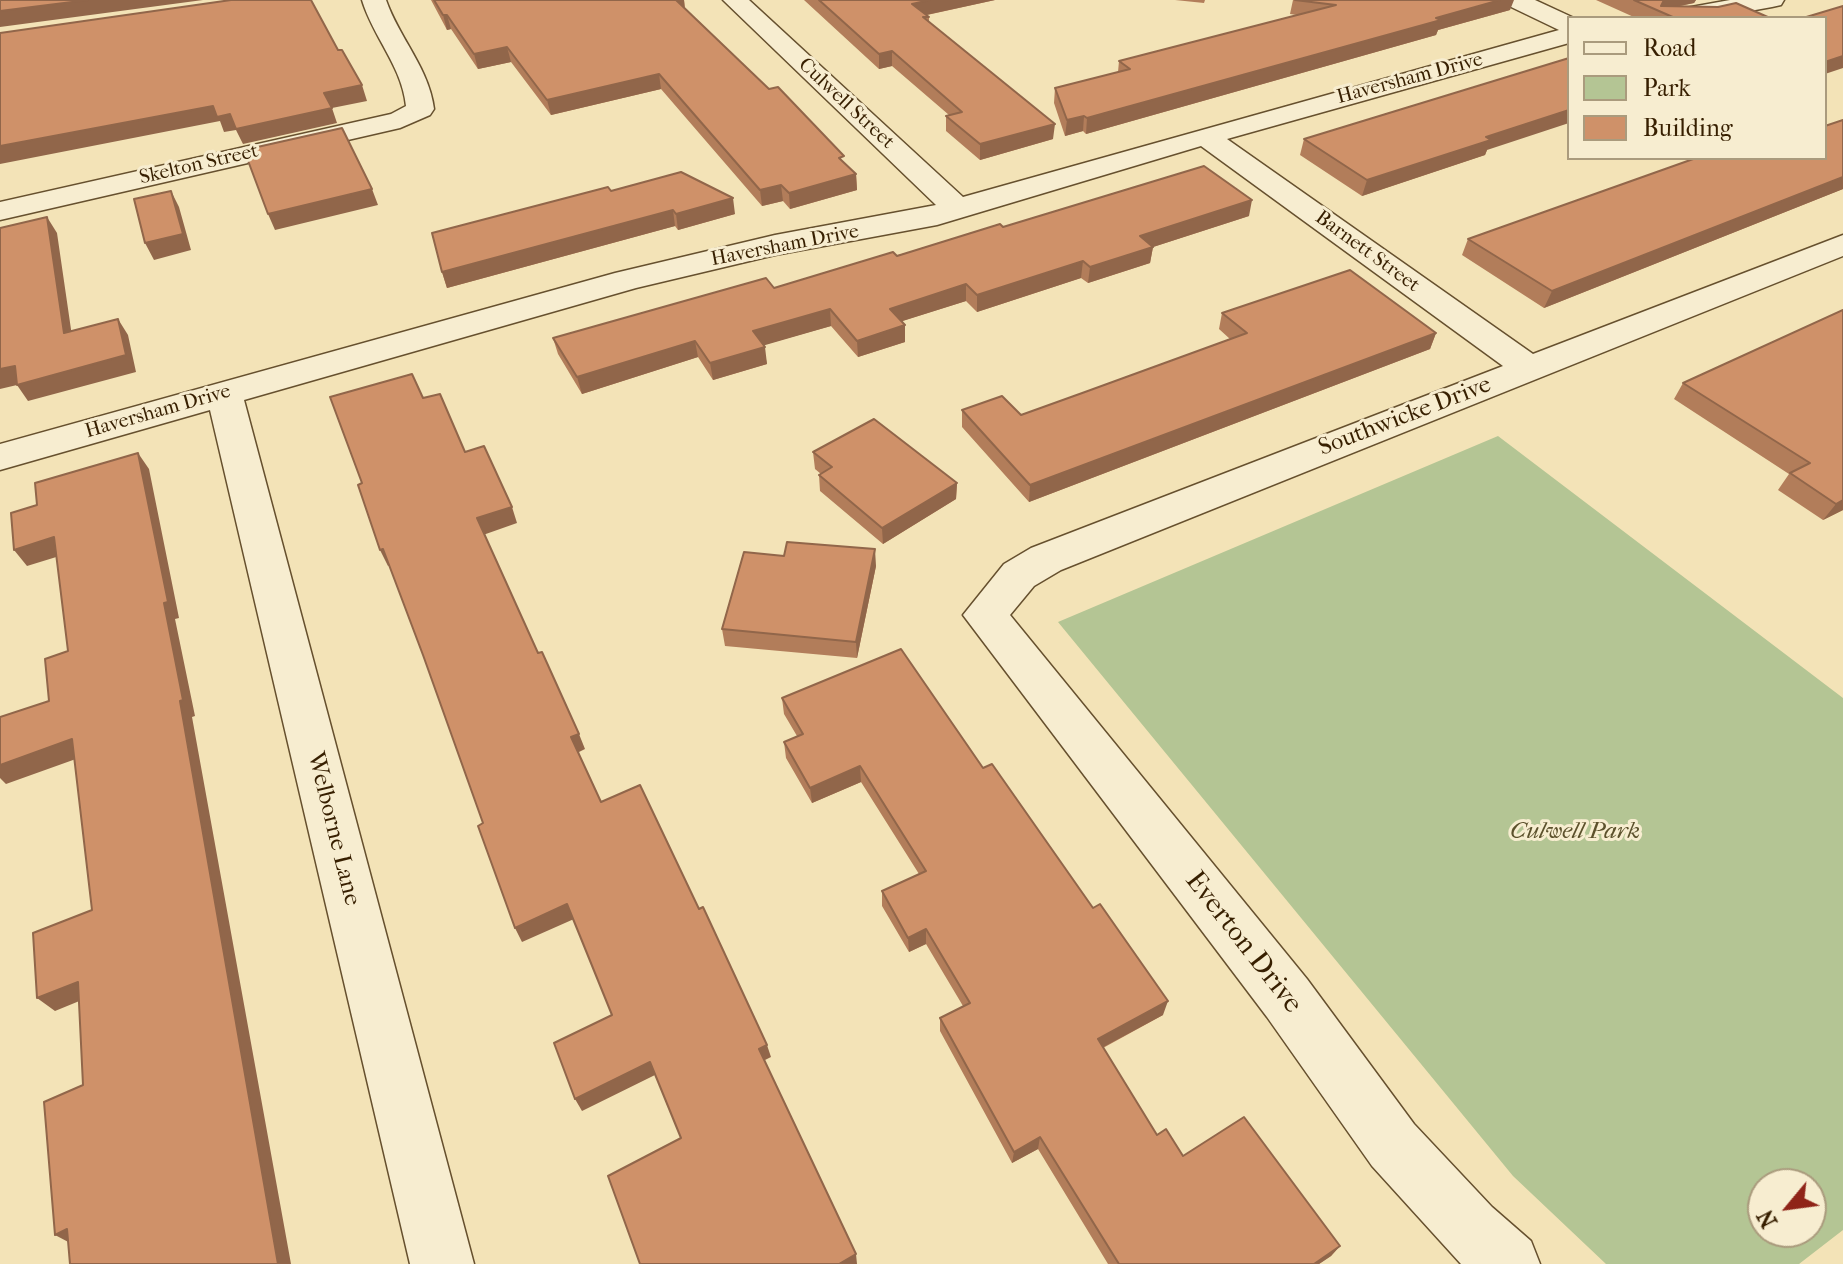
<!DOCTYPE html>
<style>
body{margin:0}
#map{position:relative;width:1843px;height:1264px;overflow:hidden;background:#f3e3b7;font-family:"IM FELL French Canon",serif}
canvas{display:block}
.legend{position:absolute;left:1567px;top:16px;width:260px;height:144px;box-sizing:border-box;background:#f7edd0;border:2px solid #aa9b7d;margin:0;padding:10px 14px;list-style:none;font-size:24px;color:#371f00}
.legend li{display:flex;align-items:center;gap:16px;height:40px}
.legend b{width:40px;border:2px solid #aa9b7d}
.north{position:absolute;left:1747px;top:1168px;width:80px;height:80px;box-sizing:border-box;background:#f7edd0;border:2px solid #aa9b7d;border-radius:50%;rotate:241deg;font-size:22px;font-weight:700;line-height:32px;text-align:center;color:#371f00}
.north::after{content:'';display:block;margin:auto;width:28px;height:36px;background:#8f2418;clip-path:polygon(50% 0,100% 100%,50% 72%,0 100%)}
</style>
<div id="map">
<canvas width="1843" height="1264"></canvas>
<ul class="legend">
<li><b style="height:10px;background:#f7edd0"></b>Road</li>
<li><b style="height:22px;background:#b4c594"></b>Park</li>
<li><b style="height:22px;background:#cf9169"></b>Building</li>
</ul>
<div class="north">N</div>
</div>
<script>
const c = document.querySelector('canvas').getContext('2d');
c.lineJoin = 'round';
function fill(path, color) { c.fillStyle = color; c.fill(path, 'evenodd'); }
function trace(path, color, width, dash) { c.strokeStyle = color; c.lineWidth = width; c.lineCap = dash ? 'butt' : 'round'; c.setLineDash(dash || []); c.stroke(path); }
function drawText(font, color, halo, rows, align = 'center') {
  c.font = font + ' "IM FELL French Canon",serif'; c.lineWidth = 6; c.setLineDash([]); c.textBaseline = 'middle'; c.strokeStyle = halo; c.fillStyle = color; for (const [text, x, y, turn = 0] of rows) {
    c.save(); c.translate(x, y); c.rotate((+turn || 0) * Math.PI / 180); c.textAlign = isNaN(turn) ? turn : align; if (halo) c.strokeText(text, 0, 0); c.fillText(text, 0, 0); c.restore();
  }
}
fill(new Path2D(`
 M1498,436l345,262v532l-44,34h-193l-93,-88 -455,-554zM1763,1184h48v48h-48z`), '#b4c594');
const street = new Path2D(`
 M362,0h24c13,38 43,68 48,109l-4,6 -30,13 -400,92v-18l391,-88 15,-8c-4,-40 -33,-69 -44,-106z
 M723,0h26l214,197 596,-167 -52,-25 -3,-5h31l39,18h-5v25l-342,96 306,215 310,-119v21l-782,314 -27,16 -24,29 297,364 107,145 78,83 39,34 9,23h-79l-89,-98 -105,-149 -304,-402 41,-51 27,-16 472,-182 -302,-220 -264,79 -162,30 -139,33 -392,112 230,864h-64l-200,-854 -210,60v-26l615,-171 160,-38 161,-30z
 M1730,0h54l-3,5 -9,2 -61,11h-54l3,-5 9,-2z`);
trace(street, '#66502e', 3);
fill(street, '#f7edd0');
fill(new Path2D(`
 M431,0h253l1,8 171,166 1,16 -67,19 -7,-8 -21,5 -101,-117 -110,26 -40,-53 -33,7 -27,-40 -4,1z
 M804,0h191l-68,15 2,2v5l124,117 -73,21 -34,-29v-15l3,-1 -57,-49 -13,3z
 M1175,0h30l-1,3z
 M1293,0l217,10 -72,20 -2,5 -350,99 -3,-3 -18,5 -11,-33 1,-15 63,-16 1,-11 178,-46 -7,-1z
 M1596,0h100l-2,3 -14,3 90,12h-134z
 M1843,120v69l-299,119 -82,-53 6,-16 357,-81z
 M1304,139l183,11 -2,5 -123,41 -62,-41z
 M611,191l124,23 -57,16 -3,-4 -228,62 -5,-16z
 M1249,216l-96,31 -3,16 -62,20 -7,-5 -104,34 -11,-11 -64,20 3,4v17l-47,15 -27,-31 -68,19 4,19 -54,16 -15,-23 -116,37 -24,-40 -5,-16 221,-50 229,-61z
 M1843,310v200l-20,10 -45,-30 11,-16 -115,-75 9,-16z
 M1222,313l214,20 -6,16 -401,153 -67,-75v-17l59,5 209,-76 -11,-10z
 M813,452l144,31 -1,16 -73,45 -63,-53 -1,-16 2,-1 -6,-5z
 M876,566l-19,92 -132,-12 -3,-17z
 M782,698l201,70 180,247 -60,33 54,87 26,21 157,90 -9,10 -12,8h-211l-70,-115 -26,14 -72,-132v-13l23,-12 -37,-62 -17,8 -27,-46v-15l37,-17 -58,-92 -49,21 -26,-45 -2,-16 13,-6 -13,-22z`), '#b27d5a');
fill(new Path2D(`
 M88,0h115l-203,27v-16z
 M676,0h8l1,12z
 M930,0h65l-83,18v-14z
 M1500,0h14l-4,10 -72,20 -2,5 -350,99 1,-16z
 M1664,0h32l-2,3 -35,7z
 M443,15h4l4,14 -4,1z
 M507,47l4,15 -33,7 -4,-15z
 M892,51v15l-13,3v-15z
 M1843,56v12l-18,6v-12z
 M659,74l2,15 -110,26 -4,-15z
 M362,85l5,16 -35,7 5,15 -94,21 -7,-14 -12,2 -4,-11 -220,43v-18l213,-40 111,-13z
 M1569,110v13l-82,27 -2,5 -123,41 5,-16 119,-43z
 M1084,116l-1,15 -18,5 2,-16z
 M1055,124l-2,15 -73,21v-16z
 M856,174l1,16 -67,19 -1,-16z
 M1843,177v12l-299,119 8,-17z
 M781,185l2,16 -21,5 -2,-16z
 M372,189l6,16 -103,25 -7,-16z
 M171,191l8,16 12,43 -37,10 -9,-17z
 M733,198l2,16 -57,16 -2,-16z
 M1252,200l-3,16 -96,31 -3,16 -62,20 2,-16 50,-31z
 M673,210l2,16 -228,62 -5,-16z
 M47,217l10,16 17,117 -10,-17z
 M1083,261l-2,17 -104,34v-17z
 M966,284v17l-76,24v-16z
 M830,309l1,17 -76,22 -2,-17z
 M118,319l10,16 8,37 -108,29 -11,-16 -17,4v-20l15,-3z
 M905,325v17l-47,15 -1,-16z
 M1436,333l-6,16 -401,153 1,-17z
 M695,341l3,16 -116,37 -5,-17z
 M765,347l2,17 -54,16 -3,-17z
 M138,453l11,16 30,149 -4,1 20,97 -3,1 99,547h-13l-98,-563z
 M957,483l-1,16 -73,45 -1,-16z
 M1843,500v10l-20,10 13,-16z
 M512,507l5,16 -34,12 -6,-17z
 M54,537l12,17 -39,12 -13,-16z
 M383,549l7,16 -2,1 -8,-16z
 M875,549l1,17 -19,92 -1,-16z
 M579,734l6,15 -8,4 -6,-16z
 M72,739l15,16 -81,29 -6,-6v-13z
 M860,766l1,16 -49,21 -2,-15z
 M567,904l7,15 -52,23 -7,-14z
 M926,929v15l-17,8 -1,-14z
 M78,982l16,13 -39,16 -18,-13z
 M1168,1001l-5,14 -69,37 4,-13z
 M767,1045l4,12 -8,4 -4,-12z
 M650,1062l5,13 -73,36 -7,-12z
 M1040,1137l-2,12 -26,14 2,-11z
 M67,1229l7,16 -19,-10z
 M1340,1246l-9,10 -12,8h-5z
 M856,1254l1,10h-18z`), '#91664a');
const building = new Path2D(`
 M0,0h88l-88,11z
 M231,0h80l27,50h4l20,35 -38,8 8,15 -96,21 -6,-15 -13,3 -4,-11 -213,40v-113z
 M434,0h242l93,89 9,-2 66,69 -5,2 17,16 -67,19 -8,-8 -21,5 -101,-116 -112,26 -40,-53 -33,7 -27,-39h-4z
 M819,0h111l-18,4 17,13h-6l132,107 -75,20 -34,-28 16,-4 -70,-61 -13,3z
 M1295,0h205l-64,18 5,2 -354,98 -3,-2 -17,4 -12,-32 75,-19 -11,-8 217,-56z
 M1634,0h30l-3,6 57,1 18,-4 34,15h-95z
 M1843,6v50l-18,6v-44h-22z
 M1569,58v52l-83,27 5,3 -124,40 -63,-41z
 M1843,120v57l-291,114 -84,-52 228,-81h129v-32z
 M342,128l30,61 -104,25 -24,-64z
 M1204,166l48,34 -112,36 13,11 -63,20 -7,-6 -106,34 -11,-11 -76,25 15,16 -48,16 -27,-32 -77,22 12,16 -55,16 -15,-22 -118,36 -24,-39 213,-60 8,10 119,-36 4,4 103,-32 3,3z
 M681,172l52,26 -57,16 -3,-4 -231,62 -10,-39 176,-46 3,4z
 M171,191l12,43 -38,9 -11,-44z
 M47,217l17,116 54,-14 8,36 -109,30 -2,-19 -15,3v-141z
 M1350,270l86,63 -406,152 -68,-75 40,-14 19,19 64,-23 162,-59 -25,-20z
 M1843,310v190l-7,4 -46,-31 20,-10 -127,-80z
 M412,374l11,24 17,-4 25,58 19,-6 28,61 -35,11 61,135 4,-1 37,82 -8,3 30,65 39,-17 59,124 4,-2 64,138 -8,4 97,205 -17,10h-199l-32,-88 73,-38 -31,-76 -75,37 -21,-56 58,-28 -45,-111 -52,24 -37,-102 5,-3 -60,-168 -40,-106 -3,1 -22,-65 4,-2 -32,-86z
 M874,419l83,64 -75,45 -63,-53 13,-8 -19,-15z
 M138,453l30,149 -4,1 19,97 -3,1 98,563h-208l-3,-35 -12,6 -11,-133 39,-17 -5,-103 -41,16 -4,-65 59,-23 -20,-171 -72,26v-48l49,-16 -4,-42 23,-8 -14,-114 -40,13 -3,-37 26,-8 -2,-22z
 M787,542l88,7 -19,93 -134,-13 22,-77 40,4z
 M901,649l82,119 9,-4 101,144 7,-4 68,97 -70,38 59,96 9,-6 17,27 61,-39 96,129 -26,18h-195l-79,-127 -26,15 -74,-134 30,-15 -44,-74 -18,9 -26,-47 44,-20 -66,-105 -50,22 -26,-46 19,-8 -21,-36z`);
fill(building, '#cf9169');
trace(building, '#91664a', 2);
drawText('20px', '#371f00', '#f7edd0', [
 ["Haversham Drive",1410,79,-15],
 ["Culwell Street",846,104,43],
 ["Skelton Street",199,165,-13],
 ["Haversham Drive",785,246,-11],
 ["Barnett Street",1367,252,36],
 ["Haversham Drive",158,412,-16]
]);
drawText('24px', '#371f00', '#f7edd0', [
 ["Southwicke Drive",1405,417,-21],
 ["Welborne Lane",333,829,76]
]);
drawText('italic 24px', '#5c512c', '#f7edd0', [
 ["Culwell Park",1575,832]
]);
drawText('28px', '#371f00', '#f7edd0', [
 ["Everton Drive",1243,943,52]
]);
</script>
